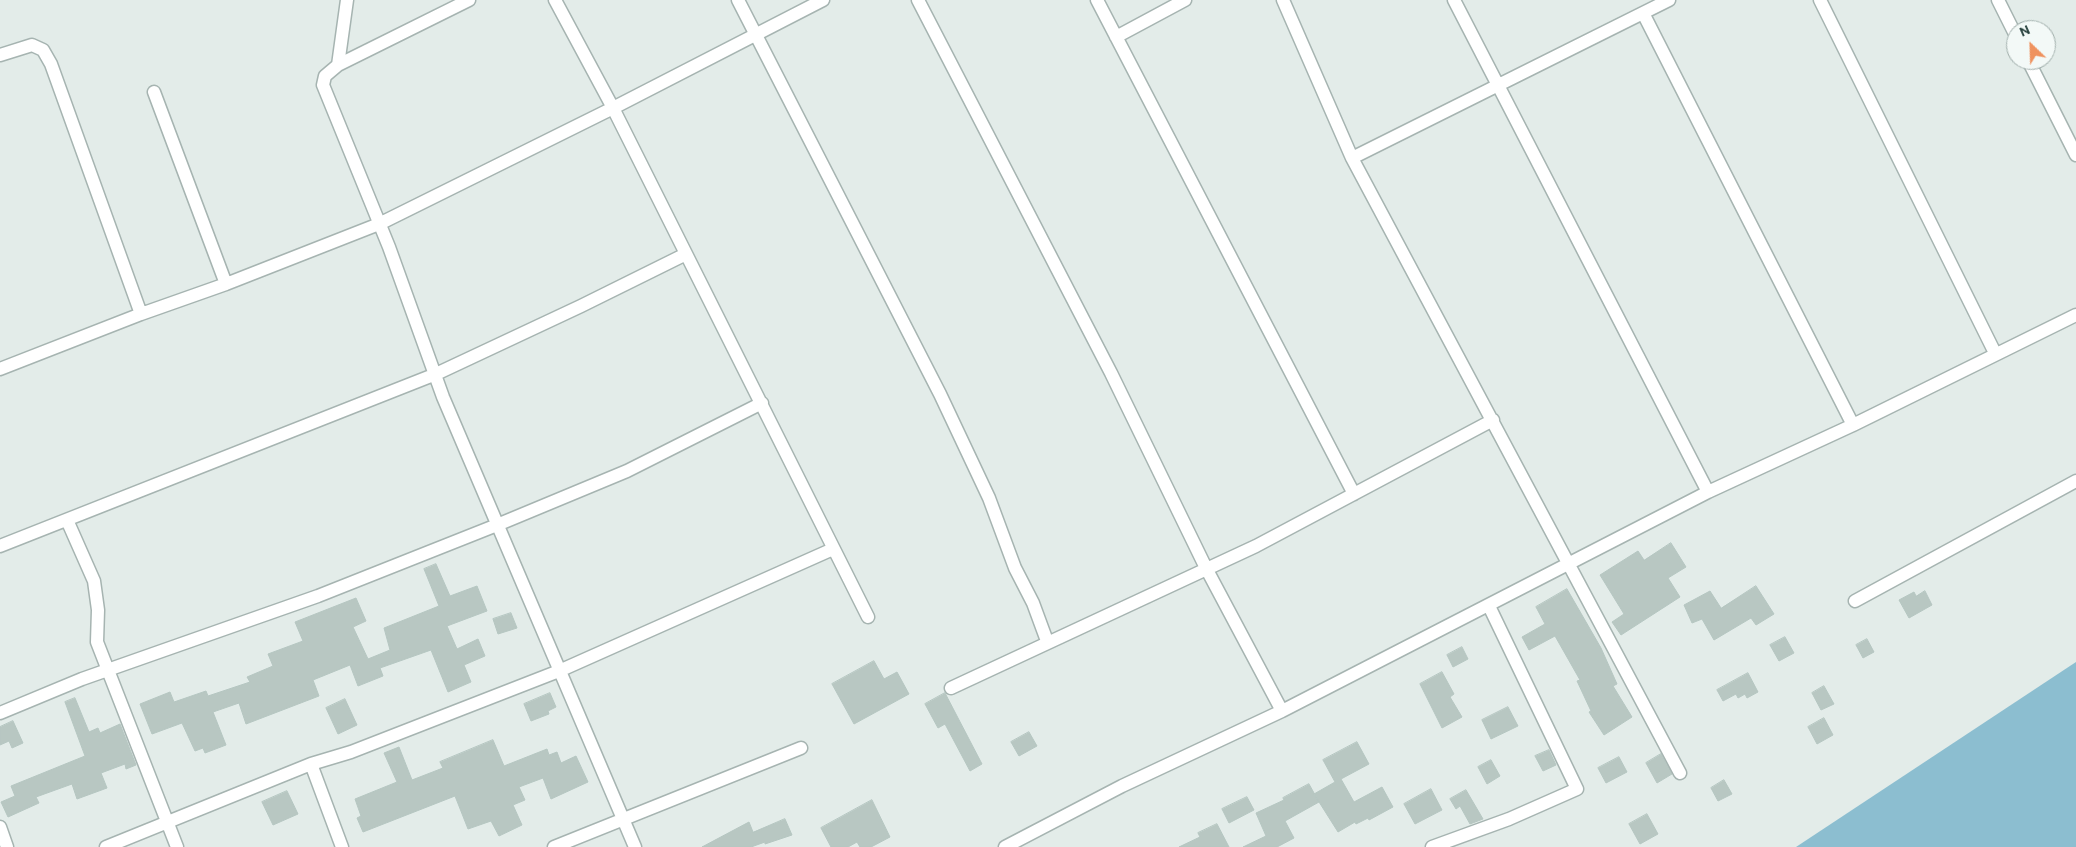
<!DOCTYPE html>
<style>
body{margin:0}
#map{position:relative;width:2076px;height:847px;overflow:hidden;background:#e3ece9;font-family:Overpass,sans-serif}
canvas{display:block}
.north{position:absolute;left:2006px;top:20px;width:50px;height:50px;box-sizing:border-box;background:#f3f9f7;border:1px solid #a0aeab;border-radius:50%;rotate:336deg;font-size:14px;font-weight:700;line-height:20px;text-align:center;color:#233d39}
.north::after{content:'';display:block;margin:auto;width:18px;height:22px;background:#ef925e;clip-path:polygon(50% 0,100% 100%,50% 72%,0 100%)}
</style>
<div id="map">
<canvas width="2076" height="847"></canvas>
<div class="north">N</div>
</div>
<script>
const c = document.querySelector('canvas').getContext('2d');
c.lineJoin = 'round';
function fill(path, color) { c.fillStyle = color; c.fill(path, 'evenodd'); }
function trace(path, color, width, dash) { c.strokeStyle = color; c.lineWidth = width; c.lineCap = dash ? 'butt' : 'round'; c.setLineDash(dash || []); c.stroke(path); }
fill(new Path2D(`
 M2076,662v185h-280z`), '#8cbed0');
const building = new Path2D(`
 M1671,543l15,24 -18,11 12,19 -59,38 -9,-13 12,-8 -24,-39 38,-24 6,9z
 M436,564l14,32 27,-10 10,25 -40,15 10,23 21,-10 7,17 -21,9 7,17 -23,10 -17,-42 -51,18 3,8 -25,10 -8,-21 -37,15 6,16 -73,28 -7,-21 -26,9 13,33 -21,8 -2,-5 -8,3 -13,-28 -30,11 -12,-30 30,-12 4,10 32,-11 2,5 42,-14 -3,-5 26,-11 -5,-12 35,-13 -8,-19 61,-24 10,23 -13,6 15,32 22,-9 -6,-22 55,-22 -15,-37z
 M1756,586l18,28 -18,11 -5,-7 -37,22 -12,-21 -10,4 -8,-18 26,-14 11,17z
 M1567,589l34,59 16,36 -4,2 19,31 -28,18 -15,-23 2,-1 -14,-30 3,-1 -25,-44 -26,14 -7,-13 23,-13 -9,-17z
 M1925,591l7,14 -23,13 -10,-18 15,-8 2,4z
 M511,613l6,15 -19,6 -5,-15z
 M1785,637l9,16 -15,8 -9,-16z
 M1867,639l7,13 -11,6 -7,-13z
 M1462,647l6,12 -15,8 -6,-12z
 M874,661l10,18 13,-7 12,22 -55,30 -22,-40z
 M1442,672l12,22 -4,3 12,20 -20,11 -22,-44z
 M1748,673l10,19 -11,6 -2,-4 -7,4 -2,-4 -13,7 -6,-11z
 M1824,686l10,18 -13,6 -9,-17z
 M550,693l6,14 -8,4 1,3 -18,7 -7,-17z
 M945,693l37,71 -12,7 -25,-47 -7,4 -13,-24z
 M75,698l14,34 9,-4 2,5 20,-9 16,41 -10,4 -1,-5 -24,9 6,15 -30,11 -5,-15 -36,13 3,6 -31,14 -7,-15 14,-6 -4,-10 74,-30 -20,-54z
 M345,699l12,26 -19,9 -12,-26z
 M1508,707l10,19 -27,13 -9,-19z
 M1824,718l9,17 -16,9 -9,-17z
 M13,721l10,22 -11,5 -3,-7 -9,4v-18z
 M1029,732l8,14 -18,10 -8,-14z
 M493,740l11,26 43,-17 2,6 8,-3 4,11 15,-7 12,26 -37,17 -8,-21 -24,9 6,13 -12,5 9,20 -23,11 -8,-15 -23,8 -13,-33 -92,36 -6,-14 4,-2 -6,-17 42,-17 -13,-29 15,-6 13,33 31,-12 -3,-6z
 M1357,742l12,22 -28,15 13,23 28,-15 11,20 -24,13 -1,-2 -12,6 -1,-2 -17,10 -24,-38 21,-12 -12,-22z
 M1549,750l7,15 -13,6 -8,-15z
 M1661,754l11,20 -15,9 -11,-20z
 M1619,757l8,15 -21,11 -8,-15z
 M1491,760l9,16 -13,8 -9,-17z
 M1724,780l8,14 -14,7 -7,-13z
 M1309,784l10,18 -34,19 9,17 -17,9h-34l23,-11 -10,-23 28,-13 -1,-2z
 M1431,789l11,21 -27,14 -11,-20z
 M1466,790l17,29 -13,5 -10,-18 -4,3 -6,-10z
 M287,791l11,23 -25,11 -11,-23z
 M1247,797l7,13 -25,13 -7,-14z
 M872,800l18,37 -19,10h-11l-3,-5 -9,5h-17l-10,-19z
 M1647,814l11,20 -18,10 -11,-20z
 M785,819l7,16 -27,9v-2l-14,5h-49l47,-25 4,10z
 M1217,824l12,23h-50l21,-10 -2,-4z`);
fill(building, '#b8c7c2');
trace(building, '#b5c6c1', 1);
const street = new Path2D(`
 M347,0l-9,65 -13,11 -2,9 66,162 54,150 192,450
 M555,0l58,108 255,509
 M738,0l202,394 49,104 26,70 18,35 14,38
 M918,0l193,373 95,195 76,143
 M1097,0l257,494
 M1283,0l69,158 328,615
 M1454,0l254,492
 M1820,0l175,353
 M1998,0l18,36
 M1643,13l210,412
 M1116,37l69,-37
 M0,55l32,-10 11,5 8,14 90,250
 M2028,60l48,95
 M338,65l131,-65
 M154,92l72,192
 M1352,158l317,-158
 M0,369l141,-55 85,-30 153,-60 234,-116 210,-108
 M67,520l27,61 4,29 -1,32 80,205
 M0,546l436,-172 145,-68 105,-52
 M1855,601l221,-120
 M951,688l305,-142 237,-126
 M0,713l82,-34 236,-83 179,-71 130,-54 135,-68
 M311,764l31,83
 M0,827l7,20
 M106,847l205,-83 40,-12 208,-81 274,-122
 M554,847l247,-99
 M1005,847l117,-61 160,-75 426,-219 145,-67 223,-110
 M1432,847l77,-28 68,-30 -88,-183`);
trace(street, '#a6b4b1', 15);
trace(street, '#fff', 12);
</script>
